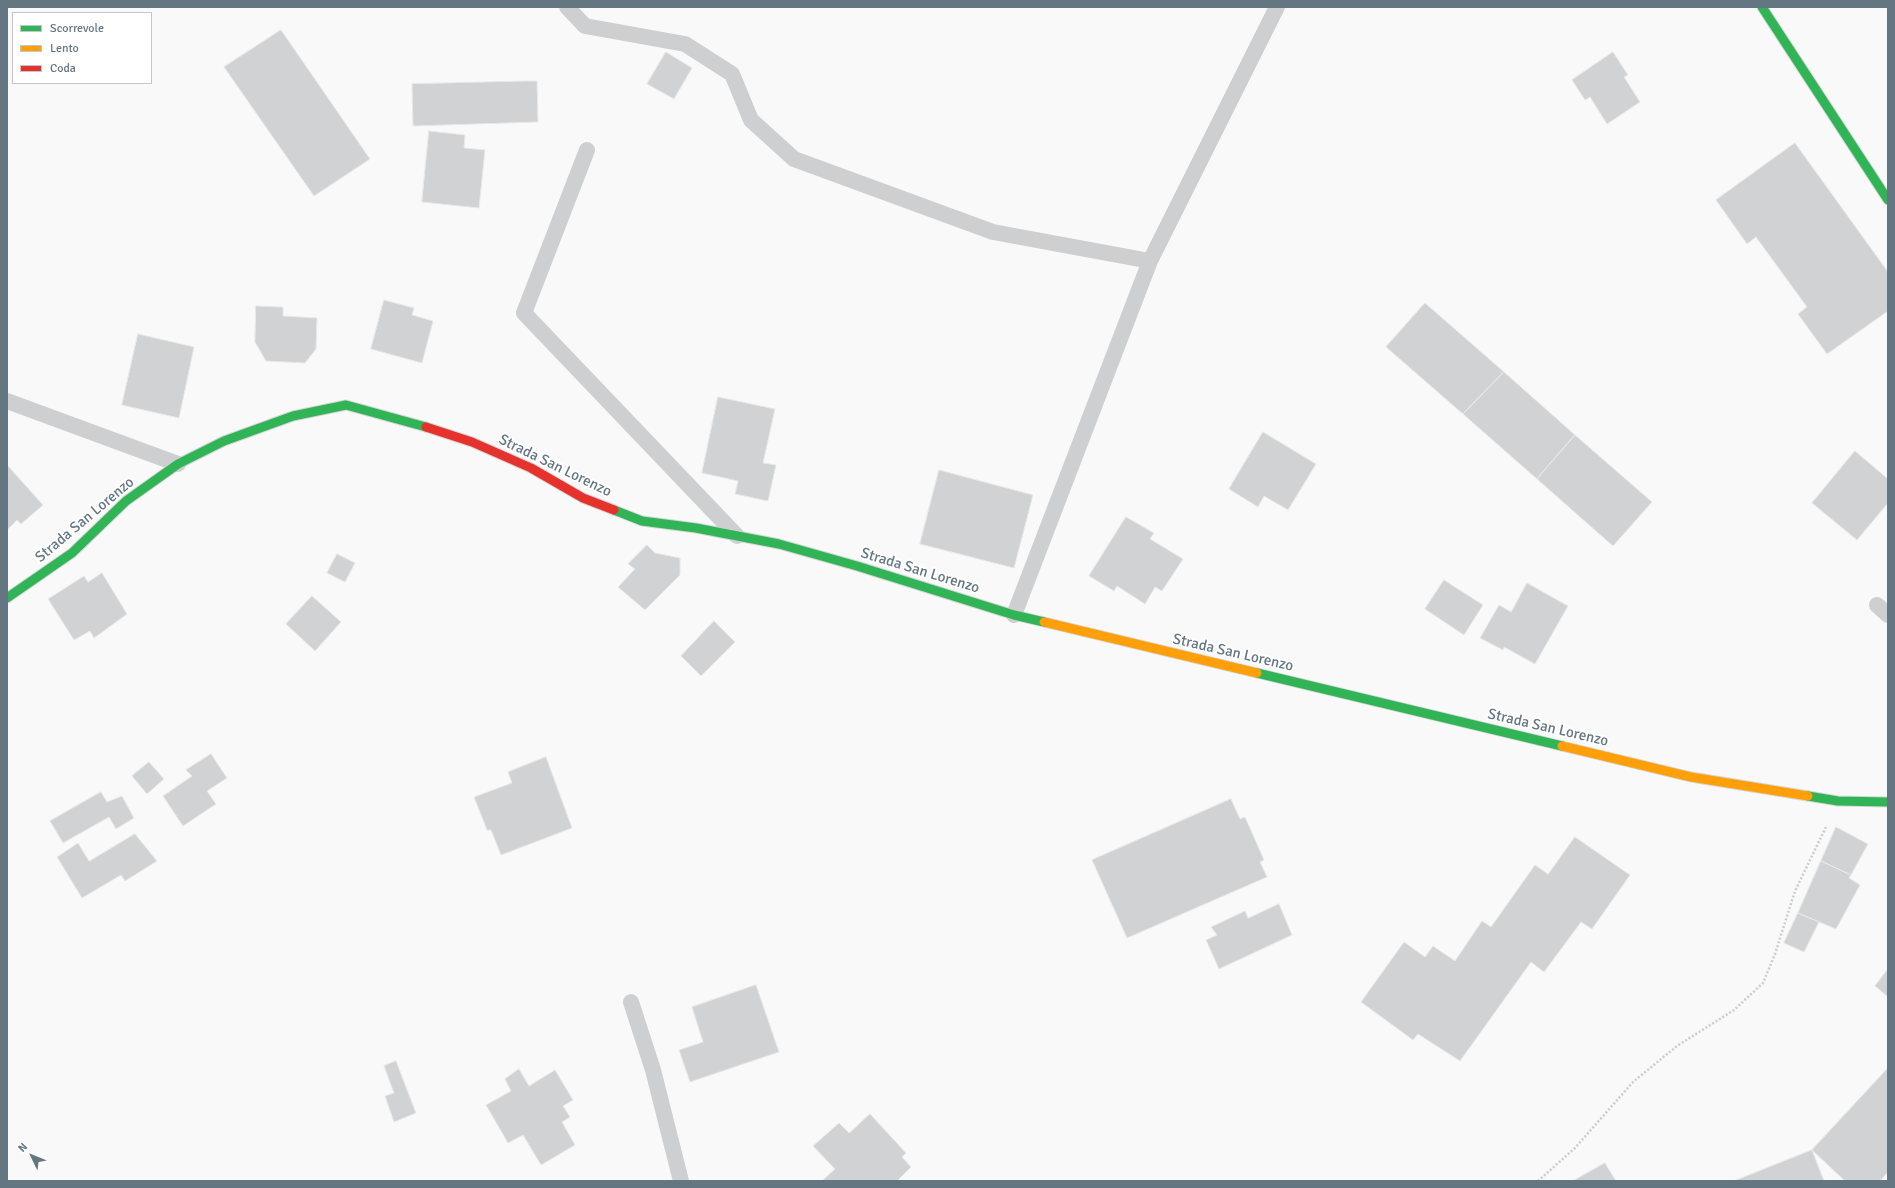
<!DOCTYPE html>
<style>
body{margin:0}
#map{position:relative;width:1895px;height:1188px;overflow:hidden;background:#f9f9f9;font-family:Signika,sans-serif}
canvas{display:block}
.frame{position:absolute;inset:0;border:8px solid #657683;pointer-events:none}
.legend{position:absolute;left:12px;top:12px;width:140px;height:72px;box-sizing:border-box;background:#fff;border:1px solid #c1c8cd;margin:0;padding:5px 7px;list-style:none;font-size:12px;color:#657683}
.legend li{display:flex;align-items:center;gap:8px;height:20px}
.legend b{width:20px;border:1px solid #c1c8cd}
.north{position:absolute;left:12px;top:1136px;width:40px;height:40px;-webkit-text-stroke:3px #fff;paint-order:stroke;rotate:313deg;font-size:11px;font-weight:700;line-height:16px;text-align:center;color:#657683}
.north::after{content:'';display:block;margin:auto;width:14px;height:18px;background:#657683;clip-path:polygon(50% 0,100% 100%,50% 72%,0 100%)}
</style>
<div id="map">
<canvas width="1895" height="1188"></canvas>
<div class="frame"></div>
<ul class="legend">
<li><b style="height:5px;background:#30b455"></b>Scorrevole</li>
<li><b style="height:5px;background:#ff9f0a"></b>Lento</li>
<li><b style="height:5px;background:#e5322d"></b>Coda</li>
</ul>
<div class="north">N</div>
</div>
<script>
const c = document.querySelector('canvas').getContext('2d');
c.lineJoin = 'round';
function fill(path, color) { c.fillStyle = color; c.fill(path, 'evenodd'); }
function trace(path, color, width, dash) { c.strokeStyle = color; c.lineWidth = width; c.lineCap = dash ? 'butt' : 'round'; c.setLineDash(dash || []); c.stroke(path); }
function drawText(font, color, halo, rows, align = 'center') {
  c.font = font + ' Signika,sans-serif'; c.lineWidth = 4; c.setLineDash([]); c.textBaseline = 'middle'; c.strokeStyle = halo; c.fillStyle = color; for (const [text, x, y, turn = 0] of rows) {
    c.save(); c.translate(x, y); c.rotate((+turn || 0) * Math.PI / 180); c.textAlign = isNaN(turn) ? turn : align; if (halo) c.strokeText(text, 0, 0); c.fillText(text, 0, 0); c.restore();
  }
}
const building = new Path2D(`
 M281,30l89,129 -56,37 -90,-129z
 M666,52l26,16 -18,31 -27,-15z
 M1613,52l15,23 -4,2 16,25 -33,22 -17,-27 -5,3 -13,-20z
 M526,81h11l1,41 -125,4 -1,-42z
 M429,131l36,4 -1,13 21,2 -6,58 -57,-6z
 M1795,143l93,129v39l-61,43 -29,-40 9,-7 -51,-70 -9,7 -31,-44z
 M384,300l30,8 -2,7 21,6 -11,42 -51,-14z
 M1425,303l79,69 -41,42 -77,-67z
 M256,306l27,1v9l34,2 -1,31 -11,14 -39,-2 -11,-19z
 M138,334l56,13 -15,71 -57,-13z
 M1504,372l71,63 -38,44 -74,-65z
 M718,397l57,12 -12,54 13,2 -8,36 -33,-7 3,-13 -36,-8z
 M1263,432l53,32 -28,46 -24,-14 -6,11 -29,-18z
 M1575,435l77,67 -39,44 -76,-67z
 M1855,451l33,28v24l-31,37 -45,-37z
 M8,466l35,39 -22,19 -4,-4 -10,10z
 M939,470l94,25 -19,73 -94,-24z
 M1126,517l28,16 -4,6 33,20 -21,32 -7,-4 -10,17 -28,-18 -3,5 -25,-15z
 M647,545l8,8 25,5v17l-35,35 -27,-23 17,-18 -7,-5z
 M337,554l18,9 -10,19 -18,-9z
 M102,573l25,41 -33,24 -4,-7 -16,9 -26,-41 36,-23 4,6z
 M1444,580l39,25 -19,30 -39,-26z
 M1527,583l41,23 -33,58 -31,-17 -1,3 -23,-12 19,-33 12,7z
 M312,596l29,26 -26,29 -29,-27z
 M714,621l21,21 -34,34 -20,-20z
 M211,754l16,24 -20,13 9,13 -33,22 -20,-30 29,-20 -6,-6z
 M546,757l26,71 -71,27 -10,-25h-4l-13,-33 38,-14 -4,-11z
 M149,762l15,17 -17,15 -15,-18z
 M101,792l6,10 15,-6 12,22 -18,11 -7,-12 -46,26 -13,-22z
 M1231,799l9,20 5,-2 19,43 -4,2 7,15 -140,61 -35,-78z
 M1836,827l32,17 -17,31 -30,-14z
 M135,834l22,27 -32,20 -4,-6 -39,23 -25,-41 21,-14 11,18z
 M1575,837l55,38 -38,54 -11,-7 -37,50 -13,-10 -71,99 -42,-27 -5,6 -52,-38 43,-60 21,15 8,-11 22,15 27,-40 9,6 44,-62 13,9z
 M1821,861l30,14 -2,3 11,7 -24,44 -38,-16z
 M1279,904l13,31 -73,34 -13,-29 11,-5 -6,-8 34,-16 3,7z
 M1798,913l21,9 -15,30 -20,-9z
 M1888,969v28l-13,-11z
 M756,985l23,67 -89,30 -11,-32 24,-8 -11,-35z
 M396,1061l20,52 -22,9 -9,-26 9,-3 -10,-27z
 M1888,1068v104l-8,9h-35l-33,-31z
 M519,1069l10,17 26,-16 18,30 -10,6 7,11 -8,5 13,23 -34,20 -18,-30 -15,8 -22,-38 25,-14 -6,-12z
 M870,1114l36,39 -4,4 9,10 -14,14h-72l-2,-1 12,-11 -22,-23 26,-23 10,10z
 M1812,1150l12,31h-90z
 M1605,1163l11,18h-43z`);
fill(building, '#d0d2d3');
trace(building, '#e8e8e8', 1);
const fast = new Path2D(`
 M1762,7l126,193
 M614,510l28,11 54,7 83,16 78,22 157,49 30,7
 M7,598l65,-45 54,-52 52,-37 46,-23 69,-25 53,-11 80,22
 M1257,673l305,73
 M1808,796l30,5 50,1`);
const slow = new Path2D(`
 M1044,622l213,51
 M1562,746l129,31 117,19`);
const jam = new Path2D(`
 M426,427l46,15 59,26 52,30 31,12`);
trace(fast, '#d5d6d7', 11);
trace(slow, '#d5d6d7', 11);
trace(jam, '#d5d6d7', 11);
trace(new Path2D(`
 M1538,1181l37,-33 58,-66 44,-36 57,-36 29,-27 12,-29 20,-63 31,-64`), '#cbcccd', 2.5, [2, 2]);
trace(new Path2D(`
 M567,7l18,19 100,18 47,30 19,46 43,39 199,73 157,29
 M587,150l-63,163 213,223
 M7,401l171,63
 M1877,605l11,10
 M1014,615l136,-354 127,-254
 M631,1002l22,68 28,111`), '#cecfd0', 16);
trace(fast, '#30b455', 9);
trace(slow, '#ff9f0a', 9);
trace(jam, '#e5322d', 9);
drawText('15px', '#657683', '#fff', [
 ["Strada San Lorenzo",555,466,26],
 ["Strada San Lorenzo",85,520,-40],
 ["Strada San Lorenzo",920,571,17],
 ["Strada San Lorenzo",1233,653,13],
 ["Strada San Lorenzo",1548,728,13]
]);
</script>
